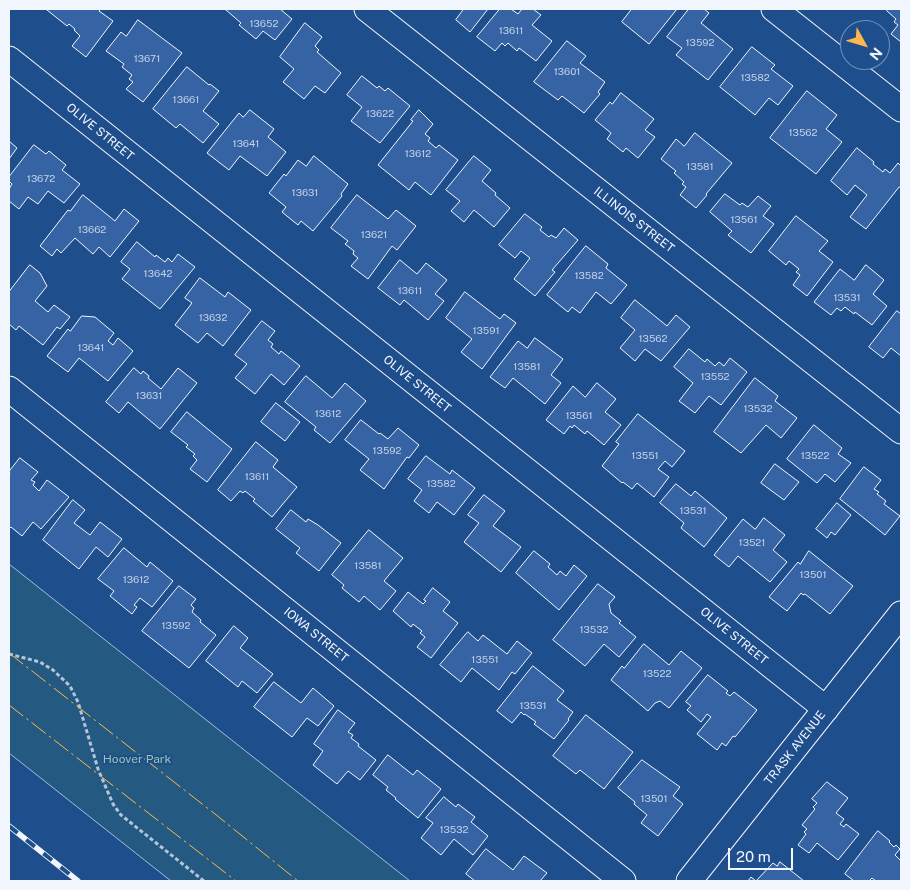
<!DOCTYPE html>
<style>
body{margin:0}
#map{position:relative;width:910px;height:890px;overflow:hidden;background:#1f4e8c;font-family:"Public Sans",sans-serif}
canvas{display:block}
.frame{position:absolute;inset:0;border:10px solid #f2f6ff;pointer-events:none}
.north{position:absolute;left:840px;top:20px;width:50px;height:50px;box-sizing:border-box;background:#1f4e8c;border:1px solid #7391ba;border-radius:50%;rotate:129deg;font-size:14px;font-weight:700;line-height:20px;text-align:center;color:#f2f6ff}
.north::after{content:'';display:block;margin:auto;width:18px;height:22px;background:#ffb74d;clip-path:polygon(50% 0,100% 100%,50% 72%,0 100%)}
.scale{position:absolute;left:728px;top:848px;width:65px;height:22px;box-sizing:border-box;border:2px solid #f2f6ff;border-top:0;padding-left:6px;font-size:15px;line-height:18px;white-space:nowrap;color:#f2f6ff;-webkit-text-stroke:4px #1f4e8c;paint-order:stroke}
</style>
<div id="map">
<canvas width="910" height="890"></canvas>
<div class="frame"></div>
<div class="north">N</div>
<div class="scale">20 m</div>
</div>
<script>
const c = document.querySelector('canvas').getContext('2d');
c.lineJoin = 'round';
function fill(path, color) { c.fillStyle = color; c.fill(path, 'evenodd'); }
function trace(path, color, width, dash) { c.strokeStyle = color; c.lineWidth = width; c.lineCap = dash ? 'butt' : 'round'; c.setLineDash(dash || []); c.stroke(path); }
function drawText(font, color, halo, rows, align = 'center') {
  c.font = font + ' "Public Sans",sans-serif'; c.lineWidth = 4; c.setLineDash([]); c.textBaseline = 'middle'; c.strokeStyle = halo; c.fillStyle = color; for (const [text, x, y, turn = 0] of rows) {
    c.save(); c.translate(x, y); c.rotate((+turn || 0) * Math.PI / 180); c.textAlign = isNaN(turn) ? turn : align; if (halo) c.strokeText(text, 0, 0); c.fillText(text, 0, 0); c.restore();
  }
}
const green = new Path2D(`
 M9,564l401,317h-239l-162,-128z`);
fill(green, '#245a82');
trace(green, '#a8bbd7', 1);
const building = new Path2D(`
 M48,9h53l-2,2 14,10 -27,36 -14,-11 8,-10 -6,-6 1,-1 -6,-5 -2,2 -20,-16z
 M227,9h53l12,10 -17,21 -12,-9 -7,8 -17,-14 2,-2 -15,-13z
 M464,9h24l-18,23 -14,-12z
 M500,9h11l7,5 4,-5h11l8,6 -9,10 20,16 -16,20 -17,-13 -2,3 -9,-8 -3,3 -3,-3 -7,8 -18,-14z
 M632,9h45l-28,35 -27,-22z
 M689,9h15l5,4 -8,10 32,26 -25,31 -32,-25 6,-7 -15,-11z
 M887,9h14v33l-10,-8 7,-9 -4,-3 2,-3 -9,-8z
 M138,20l44,33 -39,49 -17,-13 7,-7 -4,-3 3,-4 -10,-8 2,-3 -18,-13 15,-19 5,4z
 M305,23l17,14 -7,9 4,4 -2,2 24,21 -16,20 -10,-7 -11,13 -21,-17 11,-13 -14,-12z
 M567,41l19,15 -6,7 25,19 -7,10 2,2 -16,19 -22,-17 -4,4 -24,-18z
 M752,47l23,18 -4,4 22,17 -15,19 -9,-7 -14,17 -35,-28z
 M187,67l22,18 1,-1 9,7 -16,20 16,13 -16,19 -23,-19 -4,4 -23,-19z
 M362,76l15,12 2,-2 6,5 3,-3 22,18 -30,37 -29,-22 11,-14 -15,-12z
 M807,91l30,24 -11,14 16,13 -26,32 -46,-36z
 M621,93l33,26 -9,11 10,7 -17,21 -12,-10 -3,4 -16,-13 4,-6 -16,-13 15,-18 2,2z
 M250,110l24,19 -6,8 18,15 -19,24 -27,-20 -11,14 -22,-17 32,-40 4,4z
 M419,110l14,14 -8,10 5,4 -2,3 8,7 3,-3 19,15 -27,35 -16,-13 -6,8 -31,-25 35,-44 -2,-1z
 M695,133l37,30 -26,31 1,1 -11,13 -16,-13 6,-8 -4,-3 2,-2 -10,-9 2,-2 -15,-12 15,-20 8,7z
 M9,141l8,7 -8,11z
 M34,145l12,9 3,-3 17,14 -4,5 18,14 -16,19 -16,-12 -10,13 -10,-7 -9,12 -10,-8v-12l3,-5 -3,-3v-4z
 M857,148l17,14 -1,2 10,8 2,-3 5,4 8,-10 3,3v21h-2l-33,42 -16,-12 17,-22 -12,-10 -8,10 -16,-14z
 M314,156l34,28 -7,10 1,2 -29,35 -12,-10 -3,4 -16,-13 4,-5 -17,-14 15,-19 2,2 12,-16 8,6z
 M474,156l17,14 -9,11 14,12 -1,2 15,13 -16,19 -20,-17 -10,12 -13,-11 9,-10 -14,-11z
 M725,194l15,11 2,-2 6,4 10,-11 13,10 -8,10 11,8 -23,29 -23,-18 4,-4 -22,-19z
 M83,195l32,26 9,-12 15,12 -29,36 -11,-10 -6,7 -18,-16 -14,15 -4,-4 -5,7 -12,-10 28,-36 2,1z
 M357,195l31,24 8,-9 20,16 -19,24 -5,-4 -24,33 -17,-13 7,-8 -5,-4 1,-3 -9,-7 3,-3 -17,-13z
 M525,214l17,13 -2,3 9,7 2,-2 5,3 8,-10 14,12 -26,30 3,2 -20,24 -21,-17 16,-21 -9,-7 -6,7 -16,-13z
 M796,216l32,25 -9,10 14,11 -26,34 -14,-11 7,-10 -4,-3 3,-3 -10,-8 -3,4 -17,-14z
 M137,242l18,15 1,-2 9,7 3,-4 4,4 6,-8 17,13 -35,42 -38,-30 8,-10 -9,-7z
 M586,246l22,18 -2,4 21,17 -16,19 -15,-12 -16,21 -8,-6 -4,5 -21,-17z
 M400,260l17,14 9,-11 21,17 -12,14 9,7 -16,19 -24,-20 -4,5 -22,-17z
 M30,265l10,8 7,13 -12,15 13,11 6,-7 16,12 -10,12 -3,-2 -14,18 -24,-19 -3,4 -7,-6v-32z
 M866,265l18,15 -11,14 14,12 -15,19 -17,-13 -1,2 -9,-7 -4,4 -4,-3 -6,7 -17,-13 26,-33 14,11z
 M200,278l25,19 3,-5 23,18 -28,36 -16,-13 -9,10 -23,-18 17,-22 -7,-5z
 M465,292l35,27 4,-5 12,9 -34,46 -21,-17 11,-13 -26,-21z
 M635,300l32,26 9,-11 14,12 -29,34 -16,-12 -10,12 -15,-13 15,-18 -14,-12z
 M897,311l4,3v42l-10,-8 -8,10 -14,-11z
 M82,316l13,1 19,16 -6,8 5,4 5,-7 15,13 -25,30 -29,-23 -11,14 -21,-16 21,-27 2,2z
 M262,321l13,10 -7,9 5,4 -2,3 8,7 2,-3 19,15 -16,19 -13,-11 -16,20 -20,-16 12,-14 -12,-9z
 M535,338l28,21 -12,16 10,8 -16,21 -32,-26 -8,10 -15,-11 28,-36 9,7z
 M689,349l16,13 2,-3 8,7 4,-4 5,4 6,-8 17,14 -26,33 -12,-9 -14,17 -16,-12 14,-18 -19,-16z
 M134,368l7,6 2,-3 6,5 -1,2 13,11 17,-21 19,15 -37,46 -32,-27 -9,11 -13,-11z
 M306,376l26,22 13,-15 21,18 -36,42 -16,-13 2,-3 -31,-25z
 M755,378l23,18 -3,5 22,17 -16,20 -15,-13 -25,28 -27,-21z
 M597,383l19,16 -11,13 16,13 -17,20 -17,-14 -2,3 -11,-9 -2,3 -2,-2 -6,8 -18,-14 27,-34 12,11z
 M276,403l24,19 -15,19 -24,-19z
 M187,412l45,37 -25,33 -17,-13 7,-9 -4,-4 2,-2 -9,-7 2,-2 -17,-13z
 M638,414l47,37 -13,16 -7,-6 -7,8 11,8 -15,20 -17,-14 -5,6 -9,-7 -1,1 -20,-17 17,-22 -3,-2z
 M361,420l18,14 1,-1 8,6 10,-11 21,17 -10,13 -2,-1 -23,32 -24,-19 9,-11 -24,-19z
 M814,425l28,23 -4,6 13,9 -16,19 -10,-8 -8,9 -30,-24z
 M256,442l22,18 -5,7 24,20 -25,30 -19,-16 2,-2 -10,-8 -2,2 -3,-2 -9,10 -13,-11z
 M426,456l24,18 2,-4 23,18 -21,27 -17,-13 -8,11 -15,-12 8,-11 -14,-11z
 M20,458l18,14 -7,8 4,2 -2,3 6,6 8,-11 22,17 -28,32 -8,-7 -11,14 -11,-9 -2,2v-54l1,-1 -1,-2z
 M775,464l24,18 -15,18 -23,-17z
 M864,467l17,13 -7,9 5,3 -2,2 9,7 -2,3 16,12 -15,19 -45,-36z
 M676,484l15,12 4,-5 32,27 -23,29 -23,-19 3,-5 -24,-20z
 M484,495l21,16 -12,15 28,21 -20,25 -37,-30 15,-19 -11,-8z
 M73,500l12,10 -11,13 16,12 10,-13 22,17 -14,18 -12,-10 -17,22 -36,-29z
 M837,503l14,12 -16,20 -4,-3 -4,6 -11,-9z
 M291,510l15,12 2,-3 10,6 23,18 -22,28 -23,-18 4,-5 -24,-19z
 M764,518l21,17 -12,15 14,12 -17,20 -32,-26 -9,11 -15,-12 29,-36 12,10z
 M369,530l34,28 -19,23 12,10 -16,19 -16,-14 -5,6 -17,-14 2,-3 -12,-10z
 M124,548l23,19 3,-5 23,19 -21,26 -12,-9 -6,7 3,2 -5,7 -22,-18 4,-5 -16,-12z
 M534,551l16,13 -2,3 9,8 3,-4 6,5 8,-11 13,11 -28,34 -43,-37z
 M809,551l44,35 -23,28 -25,-20 -2,1 -2,-2 -14,18 -18,-14 29,-35 2,2z
 M598,584l17,13 -6,7 2,9 10,8 -2,2 17,14 -17,20 -15,-13 -19,22 -32,-26z
 M179,586l17,13 -5,6 3,3 -2,4 9,8 -1,2 16,13 -27,33 -47,-37z
 M433,588l17,14 -7,9 15,12 -27,35 -14,-11 8,-10 -5,-4 2,-2 -9,-7 -2,3 -18,-16 15,-19 15,12 3,-3 -2,-1z
 M234,626l14,12 -8,10 33,26 -16,19 -15,-12 -4,6 -32,-26z
 M468,632l10,9 5,-6 24,19 10,-13 15,12 -17,21 -3,-2 -13,18 -27,-22 -11,14 -21,-17z
 M644,644l25,21 12,-14 21,17 -33,40 -9,-7 -5,2 -7,8 -37,-31 11,-14 2,2z
 M533,666l31,25 -7,9 16,12 -5,7 1,1 -15,19 -20,-15 2,-2 -11,-8 -1,1 -3,-3 -9,11 -15,-12z
 M708,675l20,16 -2,2 4,3 4,-4 23,18 -22,27 -2,-1 -7,10 -4,-3 -5,7 -20,-16 14,-17 -4,-3 -6,8 -14,-12 4,-4 -5,-4z
 M274,682l27,21 12,-15 21,18 -16,20 -11,-8 -15,19 -38,-30z
 M338,710l17,13 -7,9 5,3 -2,3 8,6 -1,2 18,14 -16,20 -12,-9 -11,13 -24,-19 10,-14 -9,-7z
 M586,715l47,37 -29,37 -24,-19 -4,4 -23,-18z
 M388,755l25,20 4,-5 24,19 -23,29 -23,-19 1,-1 -10,-8 2,-3 -15,-12z
 M642,760l38,27 -7,9 10,8 -25,32 -17,-13 6,-8 -13,-11 1,-2 -17,-14z
 M827,782l21,16 -12,15 8,6 -4,5 4,3 2,-3 13,10 -21,26 -21,-17 -8,10 -11,-8 8,-11 -2,-2 3,-3 -5,-4 13,-16 -2,-2 4,-4 -5,-4z
 M444,797l12,10 2,-3 17,13 -4,5 17,14 -15,19 -19,-16 -13,16 -20,-17 12,-15 -7,-5z
 M878,831l12,10 -1,1 5,5 2,-2 4,4 -5,6 6,6v20h-25l-4,-3 -3,3h-15l-9,-7z
 M486,849l27,21 11,-14 23,17 -7,8h-65l-9,-7z
 M780,862l24,19h-56l3,-4 5,4 17,-18 4,3z`);
fill(building, '#3563a3');
trace(building, '#f2f6ff', 1);
const minor = new Path2D(`
 M367,9l534,422
 M774,9l127,100
 M9,59l817,650
 M9,389l614,492
 M689,881l212,-267`);
trace(minor, '#f2f6ff', 27);
trace(new Path2D(`
 M9,654l31,8 13,8 17,16 8,16 20,67 15,35 8,11 83,66`), '#b3c4dc', 3, [4, 2.5]);
trace(minor, '#1f4e8c', 25);
const rail = new Path2D(`
 M9,826l69,55`);
trace(rail, '#f2f6ff', 5.5);
trace(rail, '#1f4e8c', 4, [11]);
trace(new Path2D(`
 M9,653l206,161 83,67
 M9,705l227,176`), '#ffb74d', 1, [18, 4, 2.5, 4]);
drawText('10px', '#c3d1e8', null, [
 ["13652",264,24],
 ["13611",511,31],
 ["13592",700,43],
 ["13671",147,59],
 ["13601",567,72],
 ["13582",755,78],
 ["13661",186,100],
 ["13622",380,114],
 ["13562",803,133],
 ["13641",246,144],
 ["13612",418,154],
 ["13581",700,167],
 ["13672",41,179],
 ["13631",305,193],
 ["13561",744,220],
 ["13662",92,230],
 ["13621",374,235],
 ["13642",158,274],
 ["13582",589,276],
 ["13611",410,291],
 ["13531",847,298],
 ["13632",213,318],
 ["13591",486,331],
 ["13562",653,339],
 ["13641",91,348],
 ["13581",527,367],
 ["13552",715,377],
 ["13631",149,396],
 ["13532",758,409],
 ["13612",328,414],
 ["13561",579,416],
 ["13592",387,451],
 ["13551",645,456],
 ["13522",815,456],
 ["13611",257,477],
 ["13582",441,484],
 ["13531",693,511],
 ["13521",752,543],
 ["13581",368,566],
 ["13501",813,575],
 ["13612",136,580],
 ["13592",176,626],
 ["13532",594,630],
 ["13551",485,660],
 ["13522",657,674],
 ["13531",533,706],
 ["13501",654,799],
 ["13532",454,830]
]);
drawText('12px', '#f2f6ff', '#1f4e8c', [
 ["OLIVE STREET",100,132,39],
 ["ILLINOIS STREET",634,220,38],
 ["OLIVE STREET",417,384,39],
 ["IOWA STREET",316,635,39],
 ["OLIVE STREET",734,636,39],
 ["TRASK AVENUE",795,748,-52]
]);
drawText('12px', '#97c8a6', '#1f4e8c', [
 ["Hoover Park",137,759]
]);
</script>
